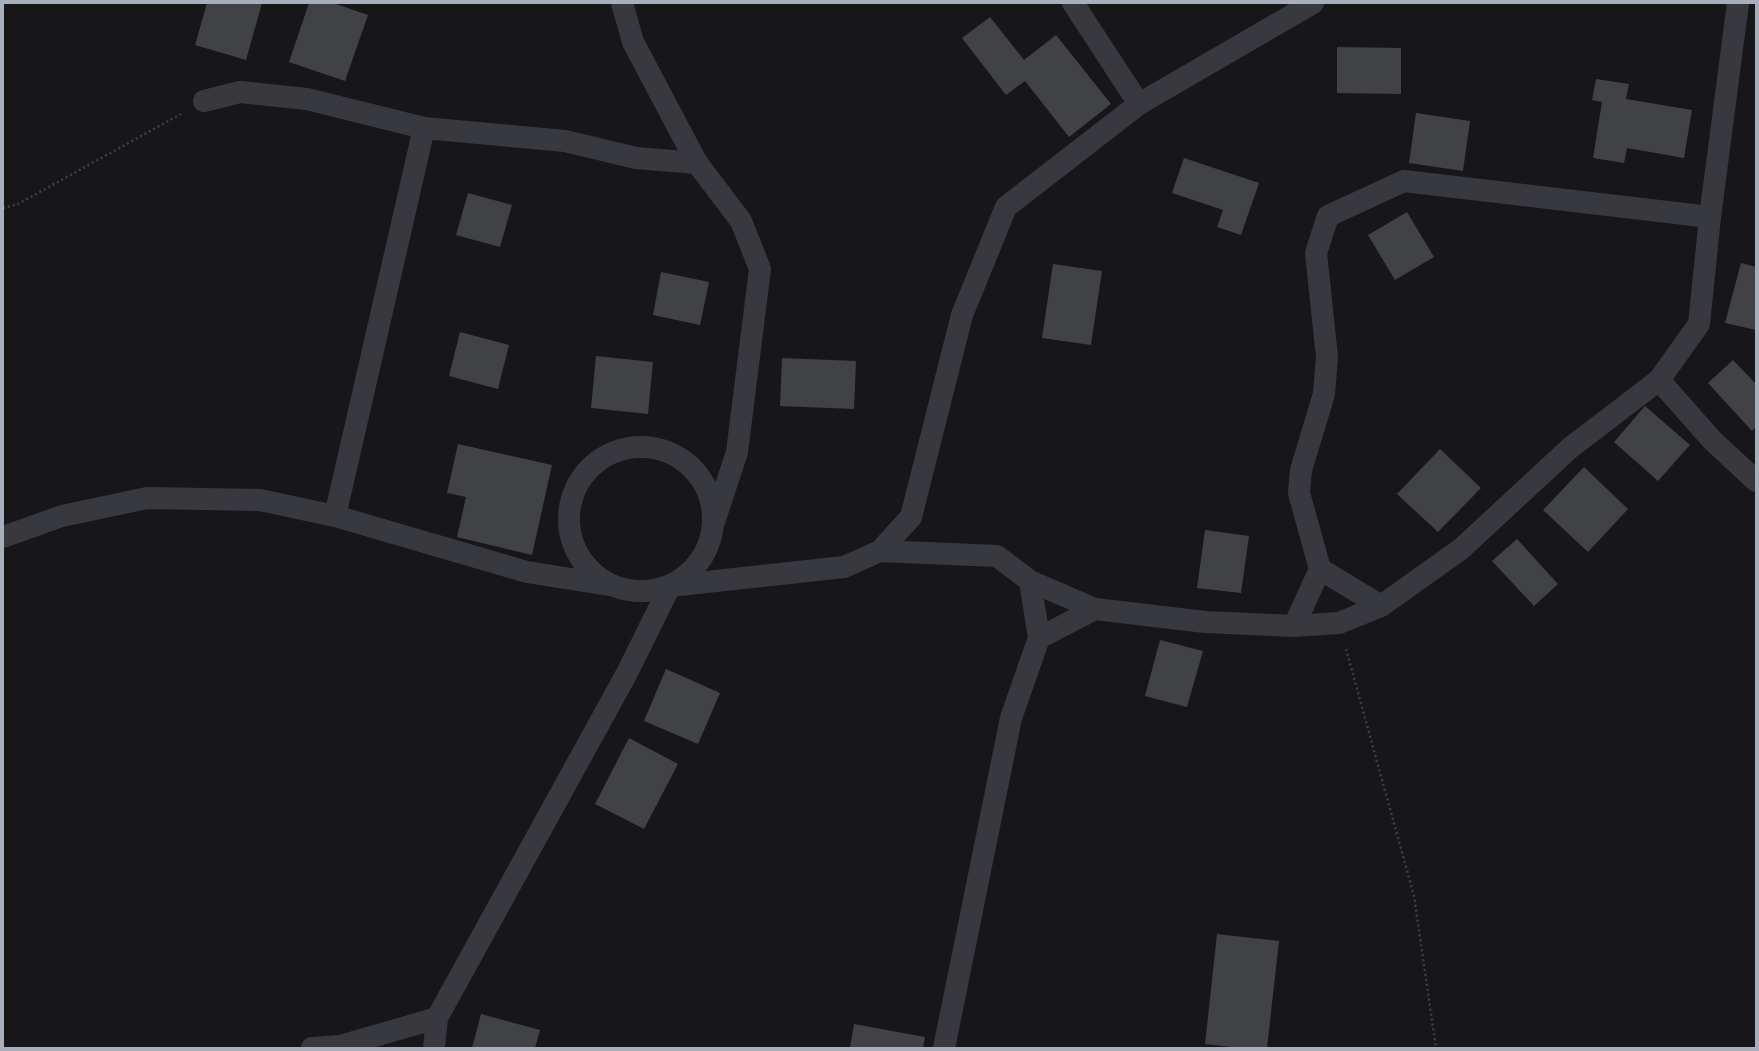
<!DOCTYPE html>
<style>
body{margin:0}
#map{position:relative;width:1759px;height:1051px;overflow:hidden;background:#171719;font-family:Commissioner,sans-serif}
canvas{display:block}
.frame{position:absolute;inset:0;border:4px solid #a8afba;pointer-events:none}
</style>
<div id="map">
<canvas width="1759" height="1051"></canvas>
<div class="frame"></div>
</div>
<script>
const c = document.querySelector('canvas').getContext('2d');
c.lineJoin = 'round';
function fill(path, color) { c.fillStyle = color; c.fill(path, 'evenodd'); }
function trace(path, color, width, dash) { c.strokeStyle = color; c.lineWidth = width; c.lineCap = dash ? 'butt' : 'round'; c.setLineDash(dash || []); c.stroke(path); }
fill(new Path2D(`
 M207,3h55l-16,57 -51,-15z
 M309,3h24l35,12 -23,66 -56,-19z
 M990,17l34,43 32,-25 55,69 -42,33 -44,-56 -19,14 -44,-57z
 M1337,47l64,1v46l-64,-1z
 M1596,79l33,5 -3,15 66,11 -8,48 -57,-10 -3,15 -31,-5 9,-56 -10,-2z
 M1416,113l54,8 -7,50 -54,-8z
 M1184,158l75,25 -18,52 -24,-8 6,-17 -51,-17z
 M468,193l44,12 -12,42 -44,-12z
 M1407,212l27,45 -39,23 -27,-45z
 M1741,263l15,4v63l-31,-7z
 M1053,264l49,7 -11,74 -49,-7z
 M661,272l48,10 -9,43 -47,-10z
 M460,332l49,13 -11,44 -49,-13z
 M596,356l57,6 -5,52 -57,-6z
 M782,358l74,3 -2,48 -74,-3z
 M1733,360l23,24v43l-4,4 -44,-48z
 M1645,406l45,39 -32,36 -44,-39z
 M458,444l94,21 -20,90 -75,-18 9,-40 -19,-4z
 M1440,449l41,39 -43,44 -41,-38z
 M1584,467l44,42 -40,43 -45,-42z
 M1205,530l44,6 -8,57 -44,-5z
 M1517,539l41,45 -24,22 -42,-45z
 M1160,640l43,11 -16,56 -42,-11z
 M666,669l54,24 -22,51 -54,-23z
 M629,738l49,26 -34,65 -49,-25z
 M1217,934l62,7 -12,107h-26l-36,-4z
 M481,1014l59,16 -5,18h-63z
 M854,1024l71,13 -2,11h-73z`), '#414246');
trace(new Path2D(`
 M3,208l15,-4 163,-90
 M1346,649l68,247 22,152`), '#3e4146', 2.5, [2, 3]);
trace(new Path2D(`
 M622,3l11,39 64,121 44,58 19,48 -23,183 -23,70
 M1073,3l66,101
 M204,101l36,-9 67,7 117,29 141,13 71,17 61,5
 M424,128l-89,388 192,56 82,13
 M1659,380l53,60 44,41
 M569 519a72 72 0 1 1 144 0a72 72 0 1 1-144 0Z
 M3,537l59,-21 85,-18 113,2 75,16
 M880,551l31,-34 51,-202 44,-108 133,-103 174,-101
 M1030,581l9,57
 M1381,606l-61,-37 -21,-76 2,-23 23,-76 3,-37 -11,-104 12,-37 76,-35 306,36
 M1294,626l26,-57
 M312,1048l28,-2 97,-28
 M434,1048l3,-30 190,-345 43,-87 174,-19 36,-16 117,5 33,25 65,28
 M944,1048l67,-330 28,-80 56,-29 110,13 89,4 45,-3 42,-17 80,-57 109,-101 89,-68 40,-56 11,-107 28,-214`), '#38393f', 22);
</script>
